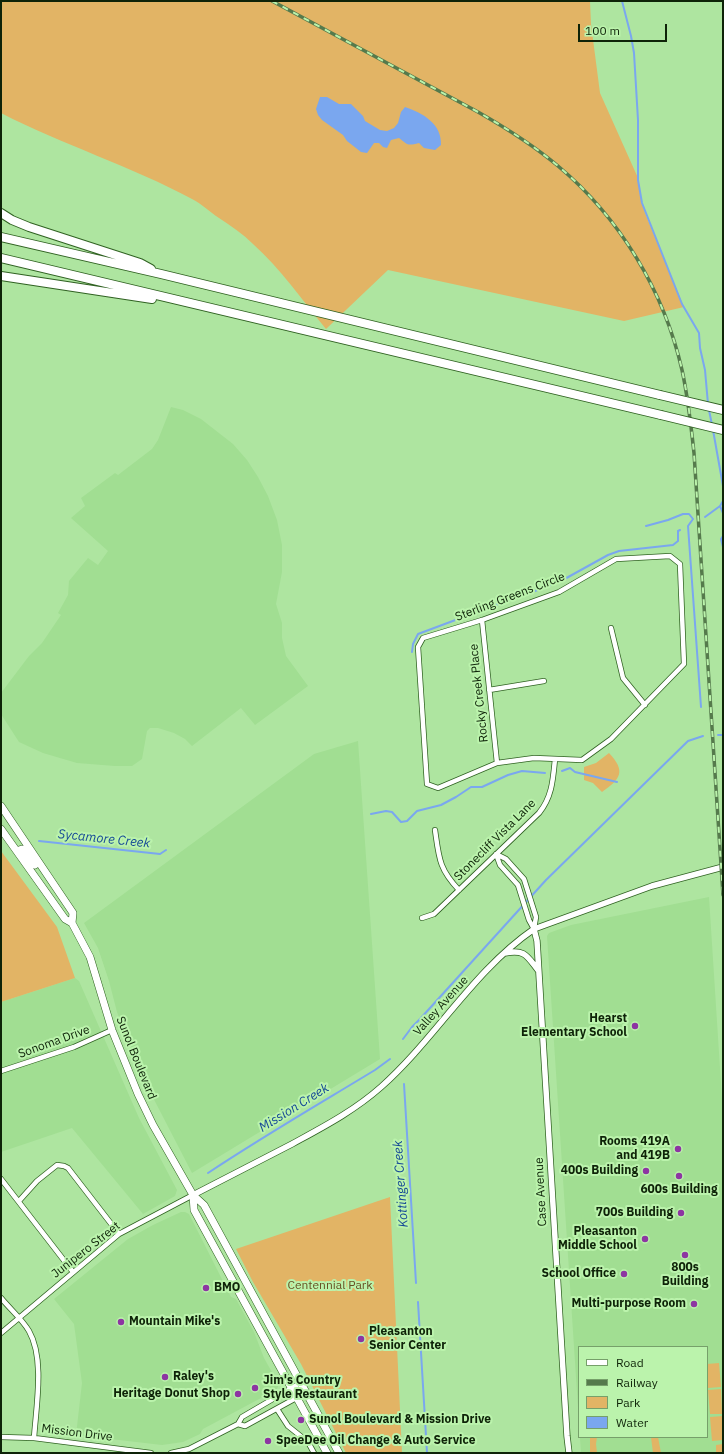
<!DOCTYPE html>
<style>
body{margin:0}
#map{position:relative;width:724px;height:1454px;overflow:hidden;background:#aee5a0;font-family:"IBM Plex Sans",sans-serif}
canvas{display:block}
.frame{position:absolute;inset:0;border:2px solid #0e2308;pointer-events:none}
.legend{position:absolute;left:578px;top:1346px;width:130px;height:92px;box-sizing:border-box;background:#bbf3ac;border:1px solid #76a06a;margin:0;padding:5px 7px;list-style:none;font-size:12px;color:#0e2308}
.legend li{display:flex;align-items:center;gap:8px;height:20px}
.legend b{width:20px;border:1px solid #76a06a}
.scale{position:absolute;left:578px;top:24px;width:89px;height:18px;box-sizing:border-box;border:2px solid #0e2308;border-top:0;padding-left:5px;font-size:12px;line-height:14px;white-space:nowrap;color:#0e2308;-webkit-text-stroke:3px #bbf3ac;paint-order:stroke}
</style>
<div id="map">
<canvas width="724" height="1454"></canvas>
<div class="frame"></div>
<ul class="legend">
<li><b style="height:5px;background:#fff"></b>Road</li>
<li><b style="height:5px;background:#557a4c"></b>Railway</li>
<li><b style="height:11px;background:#e2b465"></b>Park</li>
<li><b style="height:11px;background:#7aa7ef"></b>Water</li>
</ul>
<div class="scale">100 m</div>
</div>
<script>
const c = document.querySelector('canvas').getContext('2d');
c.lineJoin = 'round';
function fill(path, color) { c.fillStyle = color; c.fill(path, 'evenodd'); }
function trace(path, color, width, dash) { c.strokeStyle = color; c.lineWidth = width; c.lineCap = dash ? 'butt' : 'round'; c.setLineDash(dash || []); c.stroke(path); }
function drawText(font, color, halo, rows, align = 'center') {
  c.font = font + ' "IBM Plex Sans",sans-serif'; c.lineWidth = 4; c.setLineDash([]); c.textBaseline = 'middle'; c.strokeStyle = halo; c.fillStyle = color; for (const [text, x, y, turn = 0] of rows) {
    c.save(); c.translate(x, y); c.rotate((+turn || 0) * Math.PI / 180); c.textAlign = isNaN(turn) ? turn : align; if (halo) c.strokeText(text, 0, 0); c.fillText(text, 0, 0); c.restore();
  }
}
fill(new Path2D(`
 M171,407l12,3 18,9 32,25 14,16 11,17 10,19 9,24 5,25v27l-6,32 6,19v15l4,18 22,30 -53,39 -14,-17 -49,38 -7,-7 -11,-6 -16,-5h-8l-3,3 -5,28 -10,7h-17l-38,-3 -34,-10 -24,-11 -18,-28v-21l28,-37 13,-13 19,-28 -3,-2 10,-18 1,-14 19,-23 10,7 10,-14 -37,-33 14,-12 -4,-8 34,-25 3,2 34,-26 6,-9z
 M358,741l22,318 -188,114 -46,-89 -29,-72 -8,-31 -11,-33 -14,-25 230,-169z
 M709,897l14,218v338h-142l-34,-517 2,-3 22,-8zM579,1347h128v90h-128z
 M75,978l4,3 60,137 38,72 -2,6 -32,18 -71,-86 -71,24v-150z
 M181,1212h4l4,2 42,83 5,2 18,33 10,26 14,25v4l-2,3 -73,39 -3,5 -17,8 -21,3 -86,-10 6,-52 -8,-59 -20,-25 74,-60 25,-14z`), '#a1de92');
fill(new Path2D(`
 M1,1h589l1,23 9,69 38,85 4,25 3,10 39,94 -60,14 -236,-51 -62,59c-24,-29 -45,-60 -73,-85 -10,-10 -22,-18 -34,-26 -9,-6 -17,-14 -27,-19 -61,-33 -129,-54 -191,-86z
 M609,753c17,18 12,26 -7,39l-9,-9 -9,-3v-13l12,-4z
 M1,851l56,76 18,51 -74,24z
 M390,1197l12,256h-56l-45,-89 -48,-82 -17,-33z
 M719,1363l2,24 -13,1 -1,-24z
 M721,1389l1,25h-12l-2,-24z
 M723,1416v24l-11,1 -2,-24z
 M590,1437h7l-1,7 1,9h-7z
 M651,1437h7l3,16h-8z
 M723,1444v9h-7v-8z`), '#e2b465');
fill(new Path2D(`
 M320,97h7l12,7h12l12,12 2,5 15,9 7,1 7,-3 4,-5 3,-11 4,-5c18,6 37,17 36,38l-6,5 -11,-2 -5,-5c-12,3 -11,2 -20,-5l-8,2 -4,8 -4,-1 -4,-4h-5l-7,10 -6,-1 -14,-11 -4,-6 -21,-15 -4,-5 -2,-6z`), '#7aa7ef');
trace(new Path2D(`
 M622,1l9,35 3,17 4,67v60l4,23 40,101 17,29 1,15 5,22 3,34
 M709,410l3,15
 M713,430l10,56
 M723,501l-3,5 3,7
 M705,517l15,-11
 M646,526l22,-6 15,-6h6l4,5 -5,7 13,181
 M723,536l-2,3 2,8
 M723,584v7
 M527,594l34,-13 47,-26 11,-4 54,-6 5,-4v-10l2,-1
 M412,652l1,-8 5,-10 99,-37
 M718,735h5
 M562,771l8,-3 5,4 42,10
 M371,814l15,-3 6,1 9,10 6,-1 10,-10 24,-6 15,-8 15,-10h11l26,-12 14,-4 23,2
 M39,841l121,13 6,-4
 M403,1039l9,-12 8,-8 126,-139 142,-139 15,-5
 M404,1084l12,199
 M208,1173c54,-36 111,-69 167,-103l15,-11
 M418,1302l9,151`), '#7aa7ef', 2);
const minor = new Path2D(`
 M670,556l10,8 4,100 -73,75 -29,21 -48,-2 -37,5 -59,25 -11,-4 -9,-137 5,-9 59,-18 77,-28 57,-33z
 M482,620l15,143
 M611,628l12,50 22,27
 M489,690l55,-9
 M435,830c4,28 4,39 24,60
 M496,854l10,5 18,20 12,38 -2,12
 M496,854l4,11 18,20 11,35 5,9
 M422,918l12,-4 105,-101c13,-16 14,-33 16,-54
 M1,1071l73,-24 38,-17
 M1,1179l72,93
 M19,1201l18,-20 20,-16 7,1 4,2 51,66
 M1,1298c9,11 21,21 28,33 16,28 7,76 5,107
 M1,1333l118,-99 74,-39
 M277,1409l11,17 20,16 6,11
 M238,1424l7,2 62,-34
 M1,1437l33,1 117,15
 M171,1453l18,-4 49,-25 4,-7 60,-35`);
const tertiary = new Path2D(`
 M534,929l3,12 30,495 2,17
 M505,953c20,-4 22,3 33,17
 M193,1195c33,-17 66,-34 99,-51 31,-17 62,-33 89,-57 55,-49 92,-116 153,-158l118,-43 71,-19`);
const secondary = new Path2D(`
 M1,806l72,107 -1,10 18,34 22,73 26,64 15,31 40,70 11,10 135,248
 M1,829l64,90 7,4
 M17,851l5,-2 3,2 10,14
 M193,1195l1,15 133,243`);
const motorway = new Path2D(`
 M1,213l11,7 17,7 111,36 11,6
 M1,237l160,37 499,121
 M1,258l660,157
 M1,276l151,23`);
trace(minor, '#306222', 6);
trace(tertiary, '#306222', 7);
trace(secondary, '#306222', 8);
trace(motorway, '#306222', 10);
trace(minor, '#fff', 4.5);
trace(tertiary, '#fff', 5.5);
trace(secondary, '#fff', 7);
trace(motorway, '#fff', 8);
const rail = new Path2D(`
 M272,1l206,111c28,16 55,33 80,54 62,52 106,125 124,204 6,27 9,55 12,83l29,442`);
trace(rail, '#557a4c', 3.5);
trace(rail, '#bbf3ac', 2, [6]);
const motorwayBridge = new Path2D(`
 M660,395l63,15
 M661,415l62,15`);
trace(motorwayBridge, '#306222', 10, []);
trace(motorwayBridge, '#fff', 8);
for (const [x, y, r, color] of [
 [635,1026,4,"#8d35a2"],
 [678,1149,4,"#8d35a2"],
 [646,1171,4,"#8d35a2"],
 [679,1176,4,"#8d35a2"],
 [681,1213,4,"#8d35a2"],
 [645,1239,4,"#8d35a2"],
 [685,1255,4,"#8d35a2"],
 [624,1274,4,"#8d35a2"],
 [206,1288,4,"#8d35a2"],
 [694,1304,4,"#8d35a2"],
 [121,1322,4,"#8d35a2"],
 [361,1339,4,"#8d35a2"],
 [165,1377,4,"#8d35a2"],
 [255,1388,4,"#8d35a2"],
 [238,1394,4,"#8d35a2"],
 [301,1420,4,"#8d35a2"],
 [268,1441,4,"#8d35a2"]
]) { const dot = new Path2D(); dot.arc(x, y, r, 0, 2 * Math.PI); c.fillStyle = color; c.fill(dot); trace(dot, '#bbf3ac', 1.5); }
drawText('12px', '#0e2308', '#bbf3ac', [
 ["Sterling Greens Circle",510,597,-21],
 ["Rocky Creek Place",479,693,-96],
 ["Stonecliff Vista Lane",495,840,-45],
 ["Valley Avenue",441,1006,-48],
 ["Sonoma Drive",54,1042,-20],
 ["Sunol Boulevard",136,1058,68],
 ["Case Avenue",541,1192,-93],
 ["Junipero Street",86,1250,-38],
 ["Mission Drive",77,1433,7]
]);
drawText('bold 12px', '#0e2308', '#bbf3ac', [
 ["Hearst",627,1019],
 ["Elementary School",627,1033],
 ["Rooms 419A",670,1142],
 ["and 419B",670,1156],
 ["400s Building",638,1171],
 ["600s Building",679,1190,"center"],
 ["700s Building",673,1213],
 ["Pleasanton",637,1232],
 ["Middle School",637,1246],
 ["800s",685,1268,"center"],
 ["Building",685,1282,"center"],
 ["School Office",616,1274],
 ["BMO",214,1288,"left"],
 ["Multi-purpose Room",686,1304],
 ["Mountain Mike's",129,1322,"left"],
 ["Pleasanton",369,1332,"left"],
 ["Senior Center",369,1346,"left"],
 ["Raley's",173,1377,"left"],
 ["Jim's Country",263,1381,"left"],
 ["Style Restaurant",263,1395,"left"],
 ["Heritage Donut Shop",230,1394],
 ["Sunol Boulevard & Mission Drive",309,1420,"left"],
 ["SpeeDee Oil Change & Auto Service",276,1441,"left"]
], 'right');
drawText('12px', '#684f22', '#bbf3ac', [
 ["Centennial Park",330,1286]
]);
drawText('italic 13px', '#154896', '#bbf3ac', [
 ["Sycamore Creek",104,839,6],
 ["Mission Creek",294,1108,-32],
 ["Kottinger Creek",401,1184,-94]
]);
</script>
